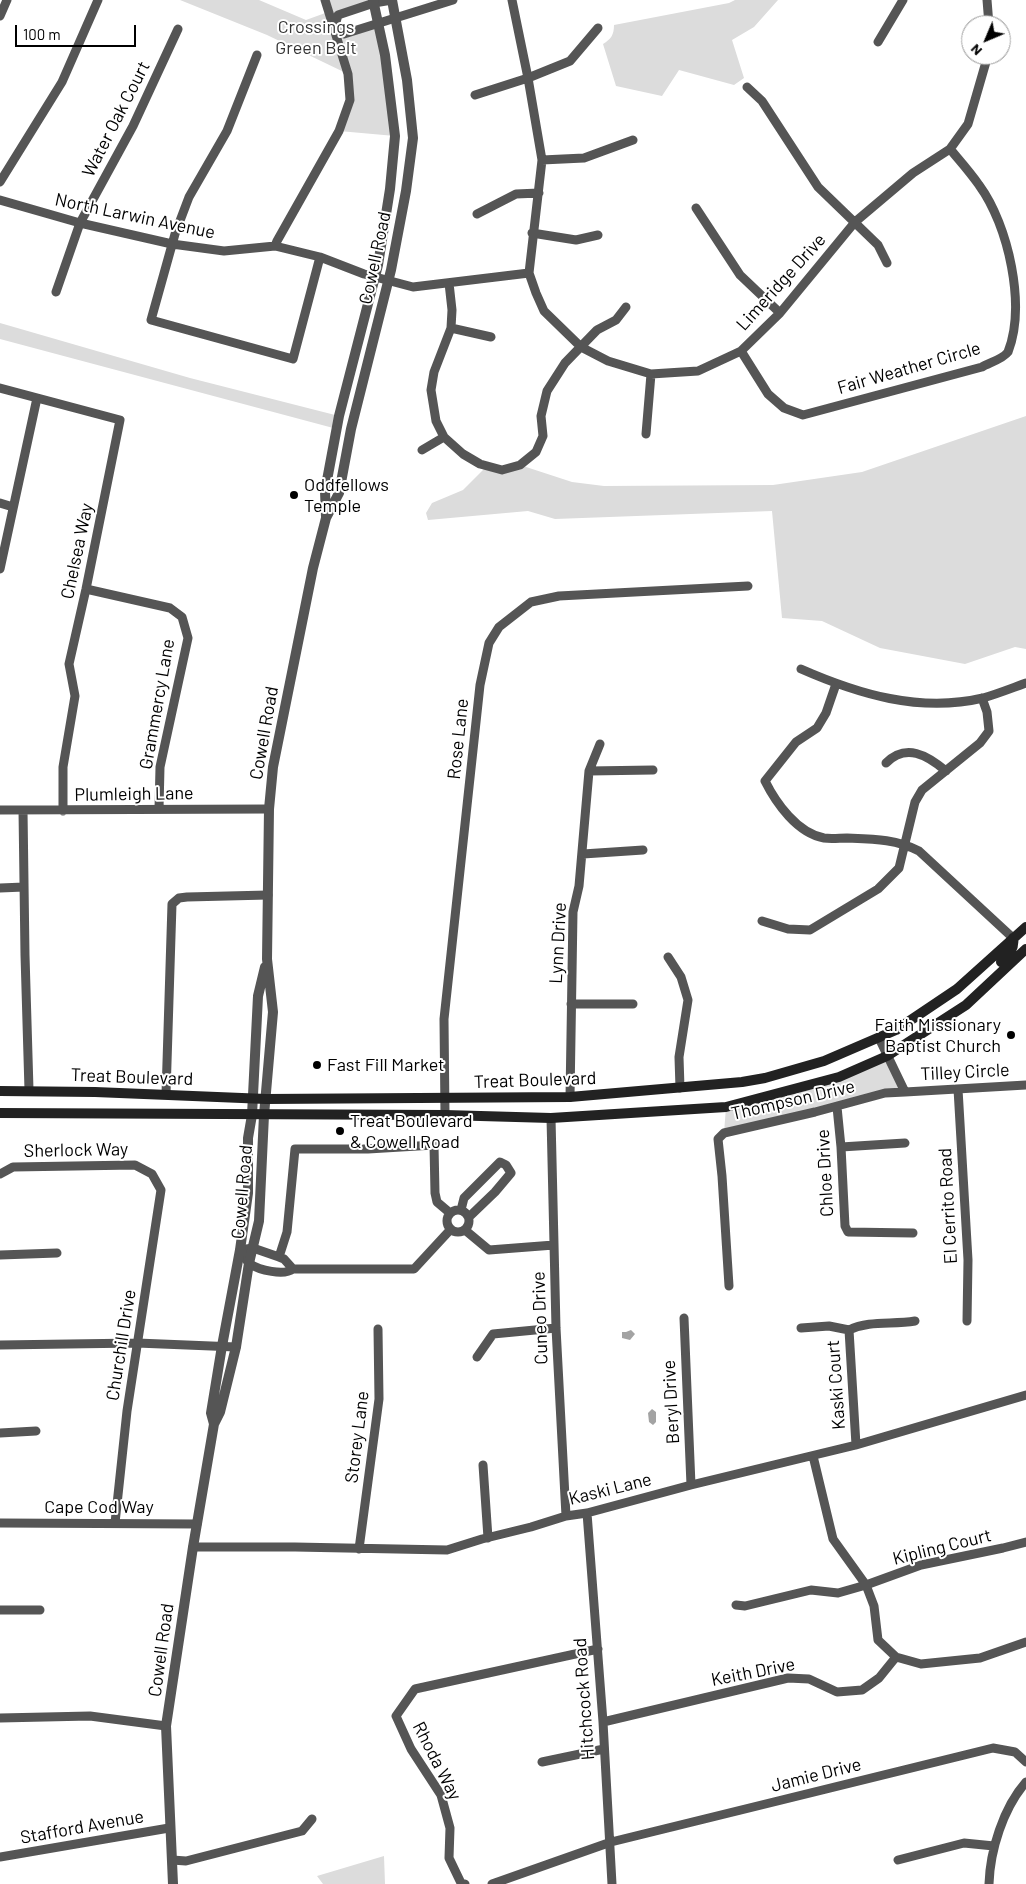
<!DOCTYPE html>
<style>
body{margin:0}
#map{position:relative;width:1026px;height:1884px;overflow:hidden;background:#fff;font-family:Barlow,sans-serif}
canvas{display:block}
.north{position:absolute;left:961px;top:15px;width:50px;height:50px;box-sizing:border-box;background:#fff;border:1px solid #999;border-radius:50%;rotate:225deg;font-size:14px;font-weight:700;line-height:20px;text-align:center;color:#000}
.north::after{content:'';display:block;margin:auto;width:18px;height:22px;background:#000;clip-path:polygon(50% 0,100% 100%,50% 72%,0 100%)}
.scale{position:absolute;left:15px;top:25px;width:121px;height:22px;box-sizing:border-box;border:2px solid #000;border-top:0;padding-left:6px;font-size:15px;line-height:18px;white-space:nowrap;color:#000;-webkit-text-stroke:4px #fff;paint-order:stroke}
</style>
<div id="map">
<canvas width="1026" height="1884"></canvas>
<div class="north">N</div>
<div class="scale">100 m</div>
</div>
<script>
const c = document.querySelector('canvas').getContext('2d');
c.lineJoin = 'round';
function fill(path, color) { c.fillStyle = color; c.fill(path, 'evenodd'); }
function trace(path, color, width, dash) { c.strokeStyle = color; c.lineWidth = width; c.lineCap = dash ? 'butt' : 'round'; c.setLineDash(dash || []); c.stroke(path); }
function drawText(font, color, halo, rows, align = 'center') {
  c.font = font + ' Barlow,sans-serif'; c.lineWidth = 4; c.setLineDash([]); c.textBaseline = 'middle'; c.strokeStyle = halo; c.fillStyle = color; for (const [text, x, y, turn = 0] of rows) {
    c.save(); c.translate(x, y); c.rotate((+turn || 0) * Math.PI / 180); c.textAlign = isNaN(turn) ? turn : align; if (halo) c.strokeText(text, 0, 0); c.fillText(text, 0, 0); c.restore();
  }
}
fill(new Path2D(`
 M180,0h79l47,20 22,-8 -3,-12h48l-35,15 -4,14 10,5 35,-9 16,111 -56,-5 11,-31 -2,-26 -81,-39z
 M735,0h43l-24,27 -22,13 12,38 -10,7 -55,-15 -17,26 -46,-10 -13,-42c8,-5 11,-9 11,-19l115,-22z
 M0,323l190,55 149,38 -2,13 -337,-90z
 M1026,416v233l-11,-2 -50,17 -85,-16 -58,-27 -40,-3 -10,-107 -217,8 -27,-8 -100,9 -2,-7 6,-10 31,-13 24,-24 15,4 18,-5 52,17 32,4 169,-1 89,-13z
 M887,1056l18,36 -181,41 2,-26 113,-30z
 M384,1856l1,28h-62l-6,-8z`), '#dcdcdc');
fill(new Path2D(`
 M631,1330l4,4 -5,6 -8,-2v-6h4z
 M652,1409l4,3v10l-3,3 -4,-3 -1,-9z`), '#a3a3a3');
trace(new Path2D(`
 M392,0l-18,3 -36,12 -4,14 10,5 109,-34
 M512,0l16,78 14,82 -13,113 7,20 8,18 37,36 27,14 43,13 47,-3 43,-20 39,-38 75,-91 58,-49 37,-24 18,-25 20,-69
 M987,0l2,25
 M0,16l7,-16
 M878,42l25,-42
 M257,55l-30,76 -38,66 -14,37 -24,86 142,39 27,-102
 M747,87l15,14 56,86 60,58 9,18
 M475,95l53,-17 42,-17 28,-33
 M542,160l42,-2 49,-18
 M0,182l62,-100 36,-82
 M0,200l80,23 92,21 52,7 51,-5 45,11 44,17 49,13 116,-14
 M696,208l44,67 40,38
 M477,214l39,-20 23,-1
 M532,233l44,7 22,-5
 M275,246l2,-5 62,-110 11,-31 -2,-26 -23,-74
 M449,283l3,27 -1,18 -17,44 -3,18 5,31 8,16 19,17 17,10 22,6 18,-5 16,-13 7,-16 -2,-20 6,-25 18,-28 32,-33 19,-10 10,-13
 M56,292l24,-69 53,-97 45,-97
 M451,328l40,9
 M741,351l27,43 16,14 19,7 179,-48c7,-4 21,-8 26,-15 18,-46 1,-126 -29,-167 -9,-13 -19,-24 -29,-36
 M0,388l120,32 -34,169 -17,75 6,32 -12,71v44
 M646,434l5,-60
 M422,450l22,-13
 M0,503l13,4
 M0,569l37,-171
 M86,589l84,19 12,9 6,21 -28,129 -1,42
 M801,669c57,25 119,44 182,29 14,-4 29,-10 43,-15
 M836,684l-10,29 -9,15 -21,14 -31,39c11,22 32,52 59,57 7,1 16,0 23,0 26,1 49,1 72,13l94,87
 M886,763c20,-20 41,-8 60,8
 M589,771l64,-1
 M0,810l269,-1
 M23,810l2,145 4,135
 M583,854l60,-4
 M0,888l24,-1
 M762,921l26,8 22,1 68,-41 21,-21 16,-66 7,-12 58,-47 9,-12 -2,-19 -5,-14
 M668,957l13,20 7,23 -9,57 1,31
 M571,1004h62
 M879,1038l26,54 121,-7
 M958,1089l10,171 -1,61
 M166,1094l6,-190 7,-6 8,-1 81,-2
 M570,1097l3,-185 6,-26 10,-115 11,-27
 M837,1107l4,40 4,79 3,6 65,1
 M445,1115l-1,-96 36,-334 9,-42 10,-16 32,-25 28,-6 189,-10
 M551,1118l5,210 10,188
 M841,1147l64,-4
 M0,1174l13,-7 122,-2 17,9 9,16 -34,221 -12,112
 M447 1221a11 11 0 1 1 22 0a11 11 0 1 1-22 0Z
 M461,1210l3,-12 36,-36 6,3 5,8 -16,19 -26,25
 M465,1230l24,20 65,-5
 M0,1255l57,-2
 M279,1257l-26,-9 -13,2c3,4 6,11 10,14 9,6 34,12 43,5h121l37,-40
 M293,1269l-9,-10 -5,-2 8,-25 8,-83h73l66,-4 1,48 2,9 13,11
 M729,1286l-7,-110 -4,-37 6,-6 91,-21 70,-19 20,-1
 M684,1318l7,167
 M801,1328l28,-2 20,4
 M849,1330l7,115
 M849,1330c21,-10 43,-5 66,-9
 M0,1345l137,-2 99,4
 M477,1357l16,-23 63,-6
 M0,1433l36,-2
 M813,1456l20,83 33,46 8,21 4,34 18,17 25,7 59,-6 46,-16
 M483,1465l5,73
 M587,1513l16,209 9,162
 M0,1523l197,1
 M193,1547h102l152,3 35,-11 49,-12 35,-11 21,-3 104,-28 165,-40 170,-50
 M359,1549l20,-150 -1,-70
 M736,1605l9,1 66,-16 27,3 28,-8 55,-20 82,-17 23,-6
 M0,1610h40
 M0,1718l90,-2 76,10
 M603,1722l185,-44 21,1 28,13 25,-2 17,-12 17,-21
 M542,1762l62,-13
 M0,1857l169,-29
 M172,1860l14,1 116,-30 10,-12
 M898,1860l66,-17 30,3
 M465,1884l-4,-1 -12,-25 1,-30 -9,-33 -30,-46 -15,-33 19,-27 183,-40
 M492,1884l119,-42 382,-94 22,4 11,10
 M989,1884c1,-33 14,-76 37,-102`), '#555', 9);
trace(new Path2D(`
 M326,517l-1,-26 14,-75 39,-151 12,-76 5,-53 -10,-81 -12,-55
 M214,1424l-3,-11 11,-67 18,-96 8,-57v-55l4,-23 6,-119 7,-29
 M173,1884l-7,-158 27,-179 21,-123 6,-12 16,-65 13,-84 10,-42 5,-106 9,-103 -6,-53 2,-150 4,-42 40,-199 13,-50 13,-25 12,-64 40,-159 15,-79 7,-53 -6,-58 -15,-80`), '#555', 10);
trace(new Path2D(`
 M1001,962c8,-7 14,-14 12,-24
 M0,1091l95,1 171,7 304,-2 172,-15 23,-4 59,-17 72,-31 61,-41 69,-62
 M0,1113l445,2 106,3 175,-11 113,-30 48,-21 79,-51 60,-56`), '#222', 10);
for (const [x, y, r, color] of [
 [294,495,5,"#000"],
 [1011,1035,5,"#000"],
 [317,1065,5,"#000"],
 [340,1131,5,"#000"]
]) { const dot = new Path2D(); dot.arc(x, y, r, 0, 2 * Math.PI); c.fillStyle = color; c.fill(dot); trace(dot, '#fff', 2); }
drawText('18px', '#333', '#fff', [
 ["Crossings",316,27],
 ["Green Belt",316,48]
]);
drawText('18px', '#000', '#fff', [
 ["Water Oak Court",116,119,-63],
 ["North Larwin Avenue",135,216,12],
 ["Cowell Road",375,258,-78],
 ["Limeridge Drive",781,282,-48],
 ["Fair Weather Circle",909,368,-16],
 ["Chelsea Way",77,551,-78],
 ["Grammercy Lane",157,704,-80],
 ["Cowell Road",264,733,-80],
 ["Rose Lane",458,739,-84],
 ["Plumleigh Lane",134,794,-1],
 ["Lynn Drive",558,943,-87],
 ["Tilley Circle",965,1072,-3],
 ["Treat Boulevard",132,1077,2],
 ["Treat Boulevard",535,1080,-2],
 ["Thompson Drive",793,1100,-13],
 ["Sherlock Way",76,1150,-1],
 ["Chloe Drive",825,1173,-93],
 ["Cowell Road",242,1192,-85],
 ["El Cerrito Road",948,1206,-93],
 ["Cuneo Drive",540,1318,-92],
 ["Churchill Drive",121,1345,-81],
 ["Kaski Court",836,1385,-94],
 ["Beryl Drive",671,1402,-93],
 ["Storey Lane",357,1437,-83],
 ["Kaski Lane",610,1489,-14],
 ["Cape Cod Way",99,1507],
 ["Kipling Court",942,1547,-14],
 ["Cowell Road",161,1650,-82],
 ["Keith Drive",753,1672,-11],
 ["Hitchcock Road",584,1699,-94],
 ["Rhoda Way",437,1761,63],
 ["Jamie Drive",816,1775,-14],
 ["Stafford Avenue",82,1827,-10]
]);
drawText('18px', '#000', '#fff', [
 ["Oddfellows",304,485],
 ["Temple",304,506],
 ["Faith Missionary",1001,1025,"right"],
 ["Baptist Church",1001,1046,"right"],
 ["Fast Fill Market",327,1065],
 ["Treat Boulevard",350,1121],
 ["& Cowell Road",350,1142]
], 'left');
</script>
